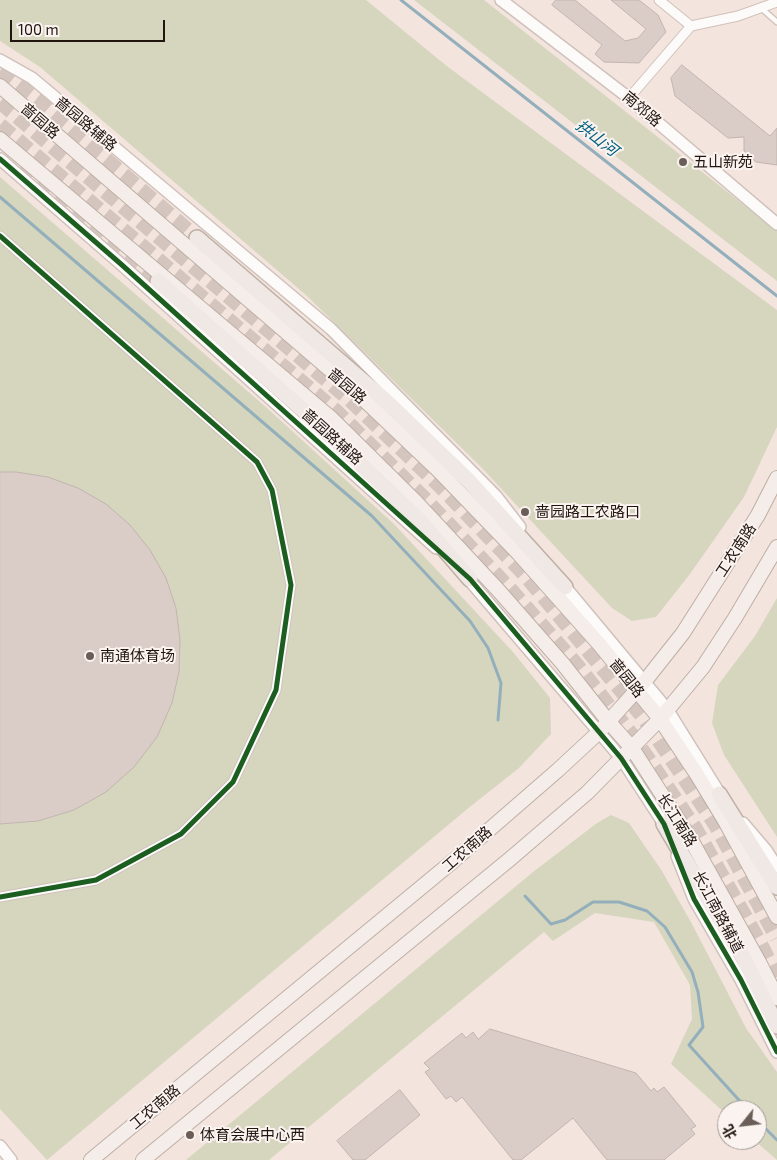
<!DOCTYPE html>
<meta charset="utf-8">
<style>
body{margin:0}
#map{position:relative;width:777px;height:1160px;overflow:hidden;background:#f4e4de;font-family:"Exo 2","Noto Sans SC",sans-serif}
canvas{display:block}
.north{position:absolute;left:717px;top:1100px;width:50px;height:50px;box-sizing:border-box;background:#faf3f0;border:1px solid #a39a96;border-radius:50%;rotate:241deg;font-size:14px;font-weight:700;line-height:20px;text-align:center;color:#211510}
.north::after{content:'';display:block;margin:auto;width:18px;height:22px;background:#6b5d58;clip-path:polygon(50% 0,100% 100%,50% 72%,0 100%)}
.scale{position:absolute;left:10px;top:20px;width:155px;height:22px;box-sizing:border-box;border:2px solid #211510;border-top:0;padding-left:6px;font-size:15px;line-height:18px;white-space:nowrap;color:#211510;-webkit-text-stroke:4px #faf3f0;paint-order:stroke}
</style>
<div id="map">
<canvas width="777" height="1160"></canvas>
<div class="north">北</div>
<div class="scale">100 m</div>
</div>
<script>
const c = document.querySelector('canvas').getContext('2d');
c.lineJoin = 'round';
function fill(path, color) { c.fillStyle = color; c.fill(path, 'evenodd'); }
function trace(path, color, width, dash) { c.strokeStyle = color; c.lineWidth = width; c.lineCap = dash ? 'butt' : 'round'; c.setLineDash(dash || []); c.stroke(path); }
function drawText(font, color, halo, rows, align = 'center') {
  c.font = font + ' "Exo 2","Noto Sans SC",sans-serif'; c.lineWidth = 4; c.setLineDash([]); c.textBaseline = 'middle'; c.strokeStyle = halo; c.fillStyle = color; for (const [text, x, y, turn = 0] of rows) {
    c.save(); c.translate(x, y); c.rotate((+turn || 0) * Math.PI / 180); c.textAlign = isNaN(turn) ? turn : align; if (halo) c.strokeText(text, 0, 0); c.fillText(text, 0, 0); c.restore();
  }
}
fill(new Path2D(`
 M0,0h366l82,67 329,243v117l-33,70 -54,77 -34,43 -24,4 -20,-13 -130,-140 -176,-173 -266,-228 -40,-26z
 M414,0h70l293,231v50z
 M0,177l267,231 127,116 119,128 37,46 1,36 -32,34 -53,42 -419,350 -47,-51z
 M777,598v239l-53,-82 -12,-32 6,-38 37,-49z
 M611,815l18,8 33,48 30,53 54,104 31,44v88l-23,-20h3v-30h-30v5l-56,-51 21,-45 -2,-34 -36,-63 -59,-9 -42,28 -9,-9 -275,228h-83l347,-288 64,-49z`), '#d6d6be');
trace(new Path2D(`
 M401,0l376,296
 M0,197l372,319 98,105 18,27 13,35 -3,37
 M525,896l26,28 14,-4 28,-18h26l28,9 18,16 27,45 6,20 5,35 -14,18 59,65
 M757,1120l20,20`), '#93afbc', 3);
const building = new Path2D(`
 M556,0h19l50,41 13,-3 8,-9 -35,-29h28l19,15 8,17 -27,31 -35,-1 -9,-8 7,-9 -50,-40z
 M682,65l88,71 7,-8v37l-21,-3 -12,-11v-14l-16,1 -53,-42 -4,-18z
 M0,472h16l32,5 30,11 28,16 24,21 20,25 16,28 10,30 4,32 -1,32 -7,31 -15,34 -23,30 -28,25 -32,18 -36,11 -38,3z
 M490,1029l146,44 15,18 3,-3 3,4 7,-5 32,39 -5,3 4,5 -31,26h-57l-34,-42 -52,42h-8l-51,-63 -6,5 -5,-6 -5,3 -21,-27 5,-3 -6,-6 38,-30 4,5 7,-6 5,7z
 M400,1090l20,25 -55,45h-12l-16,-19z`);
fill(building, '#daccc6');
trace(building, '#c2b5b0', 1);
trace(new Path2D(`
 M0,71l37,29 160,138
 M0,102l349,297 92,88 85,89 117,141 72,107 62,114
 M0,125l337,287 86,85 87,92 66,75 56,71 63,93 65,115 17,34
 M19,169l139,112`), '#d4c5bf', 15, [15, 8]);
const service = new Path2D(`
 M761,8l16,14`);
const minor = new Path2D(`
 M659,0l32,26
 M629,98l62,-72 47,-10 39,-14
 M0,236l257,226 15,28 19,95 -15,105 -43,92 -52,52 -85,46 -96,17`);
const tertiary = new Path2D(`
 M501,0l128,98 148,126
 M0,60l32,18 299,251 165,167 24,31
 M0,159l122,106 314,283
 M464,574l157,184 43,66 3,8
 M561,582l106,127 56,90
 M743,823l23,27 11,17
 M677,856l17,43 47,81 36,72
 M0,1146l11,14`);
const primary = new Path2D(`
 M0,86l357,307 81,77 81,84 81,91 60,74 36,54 29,48 52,96
 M0,139l330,278 86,85 83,89 64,73 45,57 24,27 58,90 70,126 17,34
 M91,1160l361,-298 106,-92 41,-38 46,-51 38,-48 75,-118 19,-37
 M143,1160l367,-301 77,-66 73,-74 43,-52 32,-49 42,-71`);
const trunk = new Path2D(`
 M197,238l190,164 82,79 96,106
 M158,281l165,147 97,93 50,58
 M719,794l58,93
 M664,824l80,135 33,67`);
trace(service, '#cfc1bb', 7);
trace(minor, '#cfc1bb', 11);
trace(tertiary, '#cfc1bb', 14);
trace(primary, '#beafa5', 16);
trace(trunk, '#beafa5', 18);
trace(service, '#fdfbfa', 4.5);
trace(minor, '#fdfbfa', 9);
trace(tertiary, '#fdfbfa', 11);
trace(primary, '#f4ede9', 14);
trace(trunk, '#f0e8e4', 15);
trace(new Path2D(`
 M0,159l122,106 348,314 151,179 43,66 30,75 47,81 36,72
 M0,236l257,226 15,28 19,95 -15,105 -43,92 -52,52 -85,46 -96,17`), '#1b5e20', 5);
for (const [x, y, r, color] of [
 [683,162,5,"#6b5d58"],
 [525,512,5,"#6b5d58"],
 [90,656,5,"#6b5d58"],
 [190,1135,5,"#6b5d58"]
]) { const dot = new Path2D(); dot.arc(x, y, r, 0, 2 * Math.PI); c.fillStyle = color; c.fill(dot); trace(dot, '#faf3f0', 2); }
drawText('15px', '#211510', '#faf3f0', [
 ["南郊路",642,109,40],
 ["啬园路",40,121,41],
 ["啬园路辅路",86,124,40],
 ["啬园路",347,386,41],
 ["啬园路辅路",332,437,42],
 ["工农南路",736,550,-57],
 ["啬园路",627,678,51],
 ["长江南路",677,820,58],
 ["工农南路",467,849,-41],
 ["长江南路辅道",718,912,62],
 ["工农南路",155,1107,-40]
]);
drawText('15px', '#211510', '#faf3f0', [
 ["五山新苑",693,162],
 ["啬园路工农路口",535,512],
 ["南通体育场",100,656],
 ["体育会展中心西",200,1135]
], 'left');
drawText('italic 16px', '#00607e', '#faf3f0', [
 ["拱山河",597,138,38]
]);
</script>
